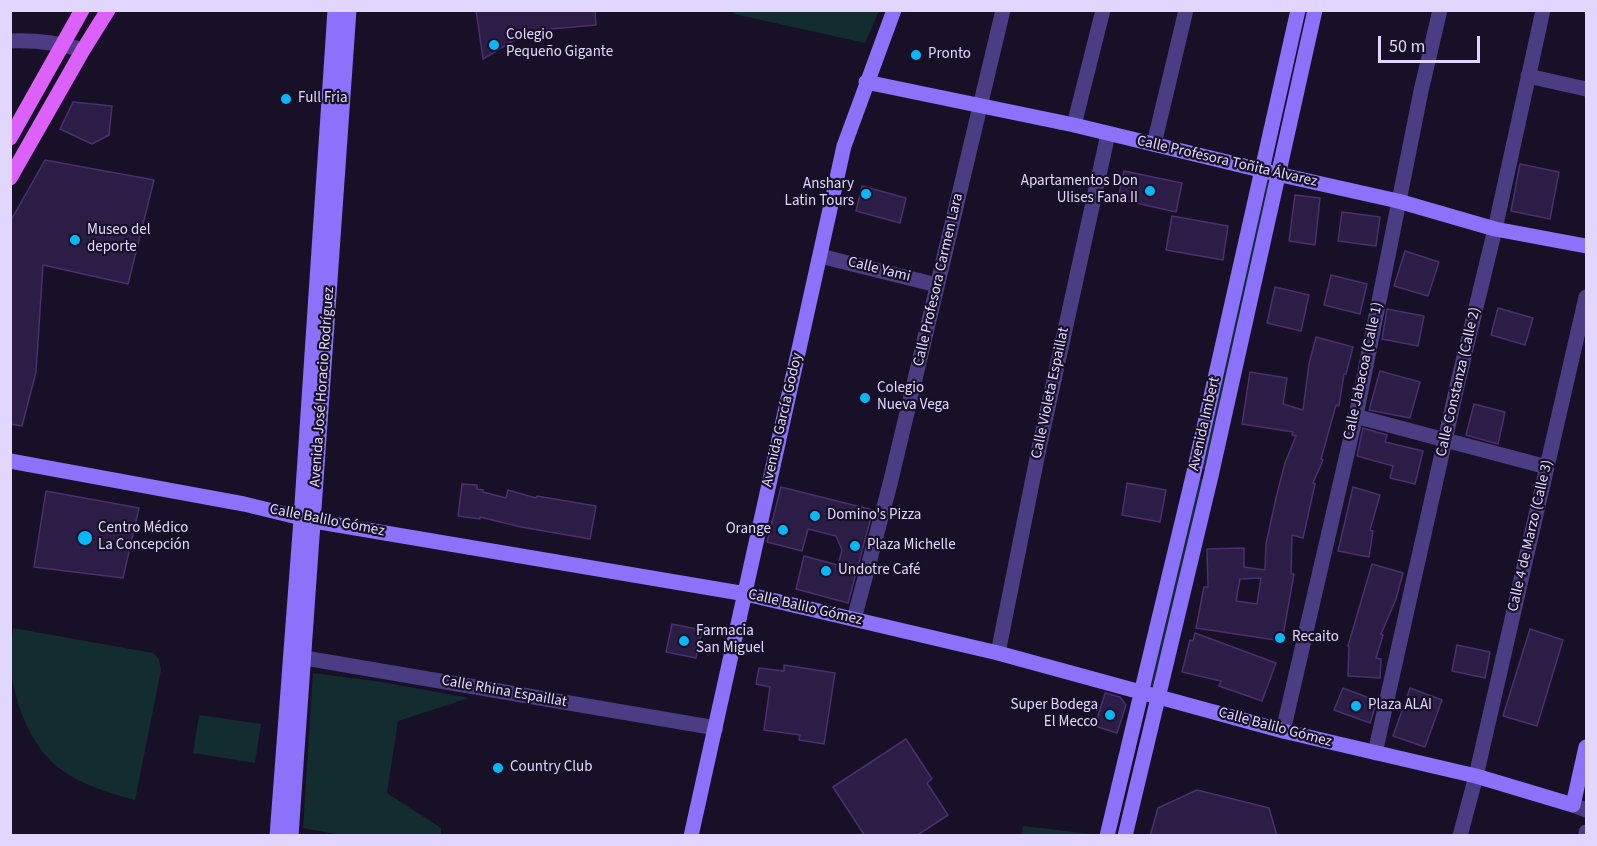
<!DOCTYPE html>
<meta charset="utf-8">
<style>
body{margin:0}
#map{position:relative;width:1597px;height:846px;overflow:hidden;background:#181026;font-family:"Source Sans 3",sans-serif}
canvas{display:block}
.frame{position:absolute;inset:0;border:12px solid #e1d6fe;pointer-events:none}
.scale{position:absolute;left:1378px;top:36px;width:102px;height:27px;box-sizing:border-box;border:3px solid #e1d6fe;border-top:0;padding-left:8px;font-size:18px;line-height:21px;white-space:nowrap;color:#e1d6fe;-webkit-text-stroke:4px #181026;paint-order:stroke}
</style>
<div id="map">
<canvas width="1597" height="846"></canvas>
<div class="frame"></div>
<div class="scale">50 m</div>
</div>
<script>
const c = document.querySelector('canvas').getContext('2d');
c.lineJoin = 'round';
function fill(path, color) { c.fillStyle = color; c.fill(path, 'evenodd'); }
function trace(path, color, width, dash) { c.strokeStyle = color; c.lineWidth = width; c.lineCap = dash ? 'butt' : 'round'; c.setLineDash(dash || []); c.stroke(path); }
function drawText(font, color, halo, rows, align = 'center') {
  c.font = font + ' "Source Sans 3",sans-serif'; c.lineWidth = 4.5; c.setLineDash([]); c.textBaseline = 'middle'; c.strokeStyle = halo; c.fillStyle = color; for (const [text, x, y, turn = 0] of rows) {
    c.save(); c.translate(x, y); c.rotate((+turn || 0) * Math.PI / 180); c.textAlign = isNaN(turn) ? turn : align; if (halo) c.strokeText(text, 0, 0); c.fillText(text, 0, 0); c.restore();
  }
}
fill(new Path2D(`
 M733,11v-1l146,1 -14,32 -131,-29z
 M1266,177l7,1 -63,292 -11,-2z
 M1197,478l10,2 -50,209 -10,-2z
 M13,628l140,25 6,6 2,11 -26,130c-26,-7 -54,-15 -76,-32 -30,-23 -47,-71 -49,-108 0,-10 2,-21 3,-32z
 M313,673l69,9 87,16 -71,23 -11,72 54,35v7h-100l-38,-7z
 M199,715l62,9 -6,39 -62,-10z
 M1023,826l78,9 -80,1z`), '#132c30');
const building = new Path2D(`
 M476,10h119l1,15 -67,6 -46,28z
 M73,102l39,4 -3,29 -17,9 -32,-15z
 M45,160l109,20 -26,104 -85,-19 -7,107 -14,54 -12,-2v-202z
 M1520,164l39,8 -9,47 -39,-8z
 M1124,171l58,12 -6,29 -58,-13z
 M862,186l44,12 -6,25 -44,-12z
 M1295,195l25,3 -5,47 -26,-4z
 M1342,212l38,5 -4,29 -38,-5z
 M1172,216l56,10 -5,34 -57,-10z
 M1405,251l34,11 -11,34 -34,-10z
 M1331,275l36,9 -7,30 -36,-9z
 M1275,287l34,8 -8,36 -34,-8z
 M1498,308l35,10 -8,27 -34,-10z
 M1387,309l37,7 -6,30 -36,-7z
 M1316,337l37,10 -7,27h-2l-5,32 -3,-1 -15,54 2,1 -10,23 2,1 -12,54 -11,-3 -1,39h3l-12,67 -86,-13 8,-41h4l-1,-38 37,-1v19l21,3 1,-26 10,-46 9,-35 11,-27 -4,-1 1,-3 -51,-8 8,-52 37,6 -4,26 20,6 6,-46zM1261,578l-4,26 -21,-3 4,-22z
 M1380,371l40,11 -10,36 -41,-8z
 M1474,404l31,8 -7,32 -32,-9z
 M1363,428l24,7 -2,7 38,9 -8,33 -25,-6 3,-12 -36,-10z
 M1127,483l39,7 -6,32 -38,-7z
 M462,484l15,1v4l6,1v2l23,6 2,-8 28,8 1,-2 59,10 -6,33 -69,-12 -41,-10v2l-22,-3z
 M781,487l92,23 -25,93 -52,-14 8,-33 34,9 4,-15 -6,-14 -28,-7 -6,22 -35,-9z
 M1353,487l27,8 -10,35 3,1 -4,26 -31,-6z
 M46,491l93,17 -16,70 -89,-11z
 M1372,564l31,9 -7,26 -15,35 2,1 -7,23 5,1 -1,19 -32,-2 1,-29 -1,-1z
 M672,624l30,6 -6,28 -30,-6z
 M1530,629l33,11 -26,86 -34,-10z
 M1195,633l81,30 -14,38 -43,-15 2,-5 -39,-9 8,-32 3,1z
 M1457,645l33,7 -5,26 -33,-7z
 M784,665l51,8 -11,71 -25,-4 1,-5 -36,-5 6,-43 -14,-3 3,-16 25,3z
 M1343,688l34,13 -7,22 -36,-13z
 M1410,688l32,12 -17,47 -32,-11z
 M1105,693l15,4 6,8 -9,28 -22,-7z
 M906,739l26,40 -5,4 21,32 -32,21h-51l-32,-49z
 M1197,790l72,18 8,28h-127l8,-28z`);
fill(building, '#2c1d46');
trace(building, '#483071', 1.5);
trace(new Path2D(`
 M10,41c26,-1 49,2 73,9
 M1528,76l58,13
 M1074,125l29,-115
 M1154,144l32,-134
 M820,256l117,29
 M1355,416l192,51
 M854,619l36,-135 113,-474
 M998,653l40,-200 70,-319
 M293,656l423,72
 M1283,731l74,-320 64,-320 19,-81
 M1375,753l83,-371 37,-153 48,-219
 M1573,805l13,5
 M1460,836l16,-60 110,-479
 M1586,836v-4`), '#4b3d83', 15);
trace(new Path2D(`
 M866,82l208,43 203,49 121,27 97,28 91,17
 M10,461l234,43 70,17 432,73 252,59 285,78 193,45 97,29 13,-58
 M277,836l24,-317 34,-509
 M291,836l58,-826
 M691,836l153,-690 50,-136
 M1107,836l87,-364 104,-462
 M1125,836l86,-360 104,-466`), '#8c71fa', 15);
trace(new Path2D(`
 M10,138l72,-128
 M10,178l73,-128 25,-40`), '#db61fa', 15);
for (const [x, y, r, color] of [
 [494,45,6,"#09b6f7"],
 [916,55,6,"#09b6f7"],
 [286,99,6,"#09b6f7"],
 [1150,191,6,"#09b6f7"],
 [866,194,6,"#09b6f7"],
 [75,240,6,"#09b6f7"],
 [865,398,6,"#09b6f7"],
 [815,516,6,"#09b6f7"],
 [783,530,6,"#09b6f7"],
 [85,538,8,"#09b6f7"],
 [855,546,6,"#09b6f7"],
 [826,571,6,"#09b6f7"],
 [1280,638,6,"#09b6f7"],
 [684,641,6,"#09b6f7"],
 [1356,706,6,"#09b6f7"],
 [1110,715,6,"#09b6f7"],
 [498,768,6,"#09b6f7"]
]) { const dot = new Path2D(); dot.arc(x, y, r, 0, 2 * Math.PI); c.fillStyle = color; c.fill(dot); trace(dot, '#181026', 2); }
drawText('15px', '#e1d6fe', '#181026', [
 ["Colegio",506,36],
 ["Pequeño Gigante",506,53],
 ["Pronto",928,55],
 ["Full Fria",298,99],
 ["Apartamentos Don",1138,182,"right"],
 ["Ulises Fana II",1138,199,"right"],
 ["Anshary",854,185,"right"],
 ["Latin Tours",854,202,"right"],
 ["Museo del",87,231],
 ["deporte",87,248],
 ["Colegio",877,389],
 ["Nueva Vega",877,406],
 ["Domino's Pizza",827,516],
 ["Centro Médico",98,529],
 ["La Concepción",98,546],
 ["Orange",771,530,"right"],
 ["Plaza Michelle",867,546],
 ["Undotre Café",838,571],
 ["Farmacia",696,632],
 ["San Miguel",696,649],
 ["Recaito",1292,638],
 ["Super Bodega",1098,706,"right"],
 ["El Mecco",1098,723,"right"],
 ["Plaza ALAI",1368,706],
 ["Country Club",510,768]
], 'left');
drawText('15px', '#e1d6fe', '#181026', [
 ["Calle Profesora Toñita Álvarez",1227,162,13],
 ["Calle Yami",879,270,14],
 ["Calle Profesora Carmen Lara",939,280,-77],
 ["Calle Jabacoa (Calle 1)",1364,371,-78],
 ["Calle Constanza (Calle 2)",1459,382,-77],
 ["Avenida José Horacio Rodríguez",323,387,-86],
 ["Calle Violeta Espaillat",1051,393,-78],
 ["Avenida García Godoy",783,420,-77],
 ["Avenida Imbert",1205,424,-77],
 ["Calle Balilo Gómez",327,521,11],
 ["Calle 4 de Marzo (Calle 3)",1531,536,-77],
 ["Calle Balilo Gómez",805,608,13],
 ["Calle Rhina Espaillat",504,692,10],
 ["Calle Balilo Gómez",1275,728,15]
]);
</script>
